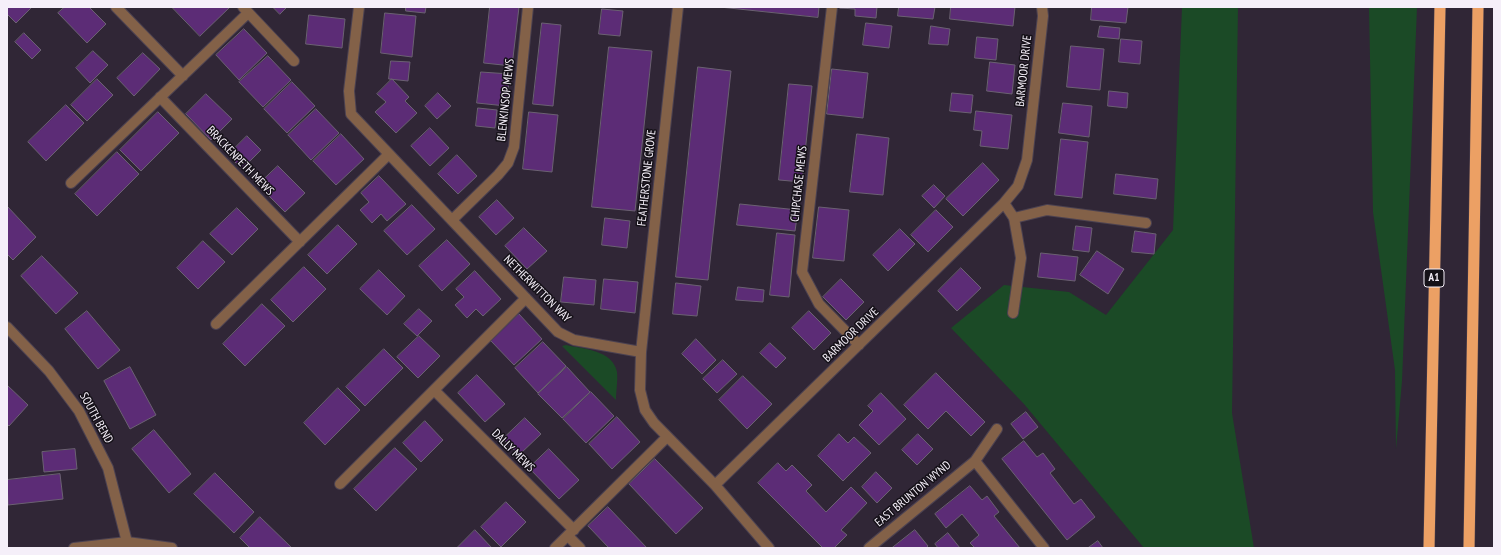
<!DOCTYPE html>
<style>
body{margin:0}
#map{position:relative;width:1501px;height:555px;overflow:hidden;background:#302636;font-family:"PT Sans Narrow",sans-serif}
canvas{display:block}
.frame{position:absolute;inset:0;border:8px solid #f5eff9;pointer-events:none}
</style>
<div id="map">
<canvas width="1501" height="555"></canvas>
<div class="frame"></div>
</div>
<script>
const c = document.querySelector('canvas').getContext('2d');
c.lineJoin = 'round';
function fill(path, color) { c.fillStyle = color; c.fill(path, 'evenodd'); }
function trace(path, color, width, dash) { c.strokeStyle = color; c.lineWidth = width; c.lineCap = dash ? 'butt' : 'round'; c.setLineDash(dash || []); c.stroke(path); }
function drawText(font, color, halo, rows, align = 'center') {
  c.font = font + ' "PT Sans Narrow",sans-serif'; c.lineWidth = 3; c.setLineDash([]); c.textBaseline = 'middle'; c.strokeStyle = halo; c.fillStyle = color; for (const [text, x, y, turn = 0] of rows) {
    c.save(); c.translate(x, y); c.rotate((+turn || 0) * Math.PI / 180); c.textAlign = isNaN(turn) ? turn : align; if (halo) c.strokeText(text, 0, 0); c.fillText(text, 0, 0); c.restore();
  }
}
fill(new Path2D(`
 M1182,7h56l-6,406 22,135h-110l-120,-144 -73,-76 53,-43 65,7 37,23 67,-85z
 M1369,7h48l-15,374 -6,68 -1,-79 -22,-158z
 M566,345c17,4 47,5 51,27 1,9 -1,19 -1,28l-54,-54z`), '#1b4a26');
const building = new Path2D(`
 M7,7h25l-16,16 -9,-9z
 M65,7h24l17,17 -19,19 -29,-30z
 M172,7h58l-30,29z
 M273,7h14l-7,7z
 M406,7h20l-1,6 -19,-2z
 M490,7h29l-7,59 -28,-3z
 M720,7h99l-1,10z
 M877,7l-1,11 -21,-2v-7l-15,-1z
 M899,7h36l-2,12 -35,-3z
 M951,7h64l-2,19 -63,-7z
 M1092,7h36l-2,16 -35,-3z
 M602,9l21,2 -3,25 -21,-2z
 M385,13l31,3 -4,41 -31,-4z
 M309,15l36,4 -3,29 -36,-4z
 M542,23l19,2 -8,81 -20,-2z
 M866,23l26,3 -3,22 -26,-3z
 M931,26l19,3 -2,16 -19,-1z
 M1100,26l20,2 -1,11 -21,-2z
 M244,29l23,24 -28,27 -23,-25z
 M24,33l17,17 -9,9 -17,-17z
 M977,37l21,2 -2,21 -21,-2z
 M1121,39l21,2 -2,23 -21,-2z
 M1071,46l33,3 -4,41 -33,-3z
 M609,47l43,4 -17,160 -43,-4z
 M93,51l15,14 -18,18 -14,-15z
 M143,53l17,16 -26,27 -17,-18z
 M268,56l23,24 -28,27 -24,-25z
 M391,61l19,1 -2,19 -19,-2z
 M990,62l25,3 -3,29 -25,-3z
 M698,67l33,4 -23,209 -32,-3z
 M832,69l36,4 -5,45 -36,-4z
 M481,72l29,2 -4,32 -29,-3z
 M97,79l16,16 -26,26 -16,-16z
 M392,79l17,18 -4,4 12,12 -21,20 -21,-21 11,-10 -9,-8z
 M292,82l23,24 -28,27 -23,-24z
 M789,84l23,2 -10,96 -23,-2z
 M1109,91l19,2 -1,15 -19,-2z
 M438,93l13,13 -14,13 -12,-13z
 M952,93l21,2 -2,18 -21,-2z
 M206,94l26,25 -21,21 -25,-26z
 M1063,103l29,3 -3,31 -30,-4z
 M66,105l18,18 -38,38 -18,-19z
 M478,108l19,2 -2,18 -19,-2z
 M316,109l23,24 -28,27 -23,-25z
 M976,111l36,4 -4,34 -28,-3 2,-15 -8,-1z
 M158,112l21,21 -38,38 -21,-21z
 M529,112l29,3 -6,57 -29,-3z
 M430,128l19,20 -19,18 -19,-20z
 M341,134l23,25 -28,26 -23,-24z
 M857,134l32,4 -6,57 -33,-3z
 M247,136l14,14 -19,19 -14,-14z
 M1061,139l27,3 -6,56 -27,-3z
 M117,152l22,22 -42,42 -22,-22z
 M457,155l20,21 -19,18 -20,-20z
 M983,163l16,17 -36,36 -17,-17z
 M278,166l27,27 -20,19 -27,-27z
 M1116,174l42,5 -2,20 -42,-5z
 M379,176l27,28 -19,17 -6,-7 -9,9 -12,-13 9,-8 -8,-9z
 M934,185l11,11 -11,12 -12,-12z
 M497,200l17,18 -18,17 -17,-18z
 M740,204l58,6 -3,21 -58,-6z
 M412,205l23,24 -28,26 -23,-24z
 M7,206l29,31 -23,23 -6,-6z
 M819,207l30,3 -5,51 -31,-3z
 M237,208l21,21 -26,26 -22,-21z
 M936,210l17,17 -25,25 -17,-17z
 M605,218l25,3 -3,27 -25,-3z
 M338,225l19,19 -30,30 -19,-19z
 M1076,226l16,2 -3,24 -16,-2z
 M524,228l23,23 -20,18 -22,-23z
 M900,229l15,15 -27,27 -15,-16z
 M1135,231l21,3 -2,20 -22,-2z
 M777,233l18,2 -6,62 -19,-2z
 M447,240l23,24 -28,27 -23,-25z
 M203,241l22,21 -27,27 -21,-21z
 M1097,251l27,18 -16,25 -28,-19z
 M1041,253l37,4 -3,24 -37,-4z
 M42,256l36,37 -22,21 -35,-38z
 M304,267l22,22 -33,33 -22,-22z
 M961,268l20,20 -24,23 -19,-20z
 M379,270l26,26 -18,19 -27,-26z
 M475,271l26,28 -18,17 -7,-7 -9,9 -12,-13 9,-8 -8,-8z
 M564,277l32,3 -2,25 -33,-3z
 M604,279l34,3 -3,31 -34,-4z
 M841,279l23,23 -18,18 -23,-23z
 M676,283l25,3 -4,30 -24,-2z
 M738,287l26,3 -1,12 -27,-2z
 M262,304l23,22 -40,40 -22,-22z
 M419,309l13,12 -15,15 -13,-12z
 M87,311l33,39 -22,19 -33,-40z
 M809,311l22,22 -17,17 -22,-22z
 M519,314l23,25 -28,26 -23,-24z
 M419,336l21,20 -22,22 -21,-21z
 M696,339l20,21 -14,14 -20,-20z
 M543,342l23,24 -28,27 -23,-25z
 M770,343l16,15 -10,10 -16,-15z
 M384,349l19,19 -38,38 -19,-19z
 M723,360l14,14 -20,19 -14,-14z
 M130,367l26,48 -26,14 -26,-48z
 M567,367l23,25 -28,26 -24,-24z
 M936,373l49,49 -14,14 -25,-25 -18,18 -24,-24z
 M477,375l28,29 -20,18 -27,-29z
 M743,376l29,28 -25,25 -28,-29z
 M7,385l21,20 -19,21 -2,-2z
 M338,388l22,22 -35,35 -21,-22z
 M591,392l23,24 -28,27 -23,-24z
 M881,393l25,26 -27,26 -20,-20 14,-14 -5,-5z
 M1026,412l12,15 -15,12 -12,-15z
 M617,417l23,25 -28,27 -23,-25z
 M525,418l16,16 -22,21 -16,-16z
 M425,421l18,19 -22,22 -18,-19z
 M154,430l37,44 -22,19 -37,-44z
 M839,434l9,9 6,-6 17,16 -28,28 -25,-25z
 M918,434l15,15 -16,16 -15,-15z
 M1024,441l13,16 6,-4 12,16 -5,4 24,31 7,-5 14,18 -28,23 -65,-81z
 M395,448l22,21 -41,42 -22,-22z
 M75,449l2,20 -33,3 -2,-20z
 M549,449l30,31 -20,19 -30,-31z
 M655,459l48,49 -27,26 -47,-50z
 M778,463l8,8 6,-6 20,20 -6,6 20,21 25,-25 16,16 -26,27 6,5 -13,13h-11l-65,-65z
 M876,472l16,16 -15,15 -15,-16z
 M215,473l39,39 -20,21 -40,-39z
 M60,474l3,25 -55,6 -1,-25z
 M970,486l12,14 5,-4 12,16 -5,4 26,32h-45l-5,-5 9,-8 -17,-21 -16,14 -11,-14z
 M506,502l20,20 -25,25 -20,-20z
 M608,507l39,41h-38l-21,-22z
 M260,517l32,31h-42l-10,-10z
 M475,530l17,18h-35z
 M915,530l13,16 -2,2h-34z
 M948,533l12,15h-22l-3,-4z
 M1098,541l5,7h-15z`);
fill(building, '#5c2c76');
trace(building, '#6b6172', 1);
const service = new Path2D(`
 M1014,218l33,-8 99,13
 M568,536l12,12`);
const minor = new Path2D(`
 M116,7l67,69
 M243,7l51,54
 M359,7l-10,84 2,23 207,218 16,8 67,12
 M678,7l-37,345 -1,38 5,20 9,13 61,62 54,63
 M832,7l-30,265 17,32 40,41
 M160,97l140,145
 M71,183l177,-170
 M1004,203l10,15 7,40 -8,55
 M452,220l46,-45 10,-12 6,-16 14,-140
 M216,324l173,-170
 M7,327l42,44 30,40 29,57 19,74
 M434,390l140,140
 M975,461l69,87
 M340,484l186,-186
 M715,485l289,-282 14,-17 9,-26 16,-144 -1,-9
 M74,548l53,-6 45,6
 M555,548l112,-111
 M869,548l106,-87 22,-32`);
const trunk = new Path2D(`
 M1429,548l11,-541
 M1469,548l9,-541`);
trace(service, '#4c4251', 12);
trace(minor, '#4c4251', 12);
trace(trunk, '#4c4251', 12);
trace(service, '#836148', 10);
trace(minor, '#836148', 10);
trace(trunk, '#eca064', 11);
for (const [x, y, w] of [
 [1434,278,20]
]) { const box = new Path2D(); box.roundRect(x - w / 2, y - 9, w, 18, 3); c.fillStyle = '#151118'; c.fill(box); trace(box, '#f5eff9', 1); }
drawText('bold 11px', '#f5eff9', null, [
 ["A1",1434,278]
]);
drawText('12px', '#f5eff9', '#151118', [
 ["BARMOOR DRIVE",1024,71,-84],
 ["BLENKINSOP MEWS",506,100,-84],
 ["BRACKENPETH MEWS",240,161,46],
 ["FEATHERSTONE GROVE",647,178,-84],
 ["CHIPCHASE MEWS",799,184,-84],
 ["NETHERWITTON WAY",537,289,45],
 ["BARMOOR DRIVE",851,335,-44],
 ["SOUTH BEND",96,418,61],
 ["DALLY MEWS",513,451,45],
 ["EAST BRUNTON WYND",913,494,-40]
]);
</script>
